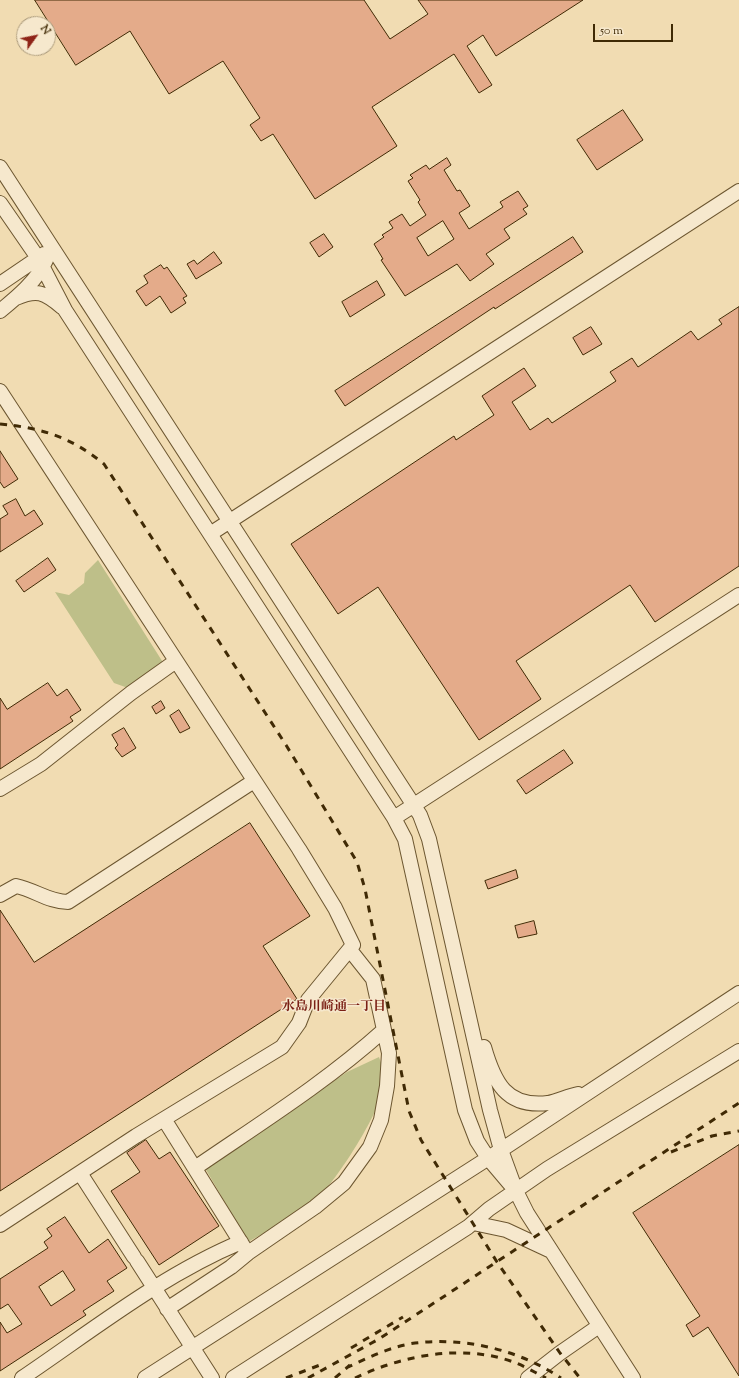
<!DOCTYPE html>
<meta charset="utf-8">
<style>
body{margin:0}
#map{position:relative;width:739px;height:1378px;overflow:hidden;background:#f1dcb2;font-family:"Sorts Mill Goudy",serif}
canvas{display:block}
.north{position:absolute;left:16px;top:16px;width:40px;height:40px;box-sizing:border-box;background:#f6e8cd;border:1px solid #ad9c7d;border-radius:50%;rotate:57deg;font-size:11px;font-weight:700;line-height:16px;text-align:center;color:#402a05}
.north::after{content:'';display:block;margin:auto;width:14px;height:18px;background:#8f2418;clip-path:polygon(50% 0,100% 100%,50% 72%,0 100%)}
.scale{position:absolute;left:593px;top:24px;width:80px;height:18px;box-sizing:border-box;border:2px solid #402a05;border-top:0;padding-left:5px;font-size:12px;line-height:14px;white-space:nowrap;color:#402a05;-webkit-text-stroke:3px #f6e8cd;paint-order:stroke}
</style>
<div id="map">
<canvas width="739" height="1378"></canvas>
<div class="north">N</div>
<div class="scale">50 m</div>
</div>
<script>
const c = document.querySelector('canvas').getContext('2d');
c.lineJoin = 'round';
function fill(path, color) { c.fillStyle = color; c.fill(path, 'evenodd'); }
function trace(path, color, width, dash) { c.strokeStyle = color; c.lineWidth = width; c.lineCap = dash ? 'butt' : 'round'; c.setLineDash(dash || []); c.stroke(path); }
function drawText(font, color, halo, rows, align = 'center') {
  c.font = font + ' "Sorts Mill Goudy","Noto Serif JP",serif'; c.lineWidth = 3; c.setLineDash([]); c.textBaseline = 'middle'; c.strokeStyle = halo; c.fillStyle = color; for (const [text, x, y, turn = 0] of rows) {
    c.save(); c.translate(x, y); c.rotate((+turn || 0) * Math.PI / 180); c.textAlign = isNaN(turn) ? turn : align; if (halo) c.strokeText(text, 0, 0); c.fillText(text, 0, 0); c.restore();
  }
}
fill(new Path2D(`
 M98,560l66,104 -36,24 -14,-5 -59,-91 14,3 15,-12 1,-10z
 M379,1057c2,6 5,14 6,21 1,28 -52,109 -74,127 -16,12 -44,26 -63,37l-43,-74 142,-96z`), '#bebf89');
const building = new Path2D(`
 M35,0h329l26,39 38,-25 -10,-14h165l-87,56 -13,-21 -16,11 25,39 -13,8 -25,-39 -82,53 25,39 -82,53 -42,-65 -12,7 -11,-16 10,-7 -37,-57 -54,33 -39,-63 -54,34z
 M623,110l20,30 -46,30 -20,-30z
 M447,158l4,7 -7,5 13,21 3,-1 10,16 -11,7 10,16 34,-22 -3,-5 18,-11 10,15 -5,3 4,5 -23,15 6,9 -24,16 8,10 -24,17 -13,-17 -52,32 -24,-36 2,-1 -9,-15 10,-7 -2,-2 11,-7 -4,-6 13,-8 8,12 16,-11 -8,-13 2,-2 -12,-19 5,-3 -3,-3 16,-10 3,4zM443,221l11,18 -26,17 -11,-18z
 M324,234l9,13 -14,10 -9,-14z
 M573,237l10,15 -88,57 -1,-2 -149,99 -10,-15z
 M214,252l8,11 -26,16 -9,-15 7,-4 3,4z
 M161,265l3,4 3,-2 20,29 -4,2 3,5 -15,10 -11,-17 -14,10 -10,-15 12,-8 -4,-7z
 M377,281l8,14 -35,22 -8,-15z
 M739,307v259l-84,56 -25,-37 -114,76 25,38 -62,41 -101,-153 -40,27 -47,-70 163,-108 2,4 38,-25 -12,-19 42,-28 12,18 -24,16 18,28 18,-12 4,5 64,-42 -6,-9 22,-14 6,9 53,-36 7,9 24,-16 -3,-4z
 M591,327l11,17 -19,11 -10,-17z
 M0,451l18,28 -14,9 -4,-6z
 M16,499l9,17 9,-6 9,14 -43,28v-33l8,-5 -5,-8z
 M48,558l8,12 -32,22 -8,-11z
 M48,683l9,13 10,-7 14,21 -11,7 3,4 -73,48v-71l7,11z
 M161,701l4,7 -9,6 -4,-7z
 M179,710l11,18 -10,5 -10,-17z
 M124,728l12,20 -14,9 -7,-9 3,-3 -6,-10z
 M564,750l9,13 -47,31 -9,-13z
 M250,823l60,93 -47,30 34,53 -297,192v-281l34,52z
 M516,870l2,8 -30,11 -3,-8z
 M534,921l3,13 -19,4 -3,-12z
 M146,1140l13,19 11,-7 49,74 -60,39 -48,-74 29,-19 -13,-19z
 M739,1145v231l-31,-49 -15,10 -7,-12 14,-9 -67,-103z
 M65,1217l24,36 19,-14 19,29 -20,13 7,10 -31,20 3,4 -86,56v-49l7,11 15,-9 -14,-20 -8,5v-30l48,-31 -4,-6 8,-6 -5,-7zM63,1271l12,19 -24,16 -12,-19z`);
fill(building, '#e4ab8a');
trace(building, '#402a05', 1);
const minor = new Path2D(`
 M0,167l420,648 9,24 61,271 11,40 15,41 11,22 106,165
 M0,203l38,55 27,52 329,508 11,21 60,271 12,31 11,17 22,26
 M0,284l44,-30
 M16,298c21,-9 28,-6 46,9
 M0,311c16,-13 38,-31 46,-51
 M0,391l299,458 36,59 18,37 -45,55 -9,23 -17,24 -146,89 -136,89
 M210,534l529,-343
 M0,789l41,-25 90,-71 45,-32
 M394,818l345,-223
 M0,895l16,-9c19,4 33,16 52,16l186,-121
 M484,1047c10,35 22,61 64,56 10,-2 20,-7 30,-9
 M164,1119l81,130
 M195,1168c64,-44 130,-85 189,-138
 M80,1173l54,84
 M473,1223l33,7 45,21
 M137,1261l75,117
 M167,1309l64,-42 17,-14 67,-46 29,-24 26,-36 11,-27 6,-34 2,-33 -16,-74 -23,-29
 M22,1378c71,-48 140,-103 219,-136
 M145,1378l356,-228 238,-157
 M233,1378l235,-151 21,-18 58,-40 192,-118
 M528,1378l32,-25 39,-27`);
trace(minor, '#6c5630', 16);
trace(minor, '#f6e8cd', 14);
trace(new Path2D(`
 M0,424c42,4 71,13 104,40l182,281 71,117 8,27 44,222 12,29 76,122 63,91 20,25
 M671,1152l41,-16 27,-5
 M351,1348l52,-31
 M346,1368c21,-10 46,-22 69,-25 51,-6 104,7 146,35
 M286,1378l34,-13
 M308,1378l71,-39 360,-236
 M335,1378l15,-13
 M355,1378c48,-23 110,-35 161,-15 10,4 20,10 30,15`), '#402a05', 3, [7, 7]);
drawText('bold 13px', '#7a1f14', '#f6e8cd', [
 ["水島川崎通一丁目",334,1008]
]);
</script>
